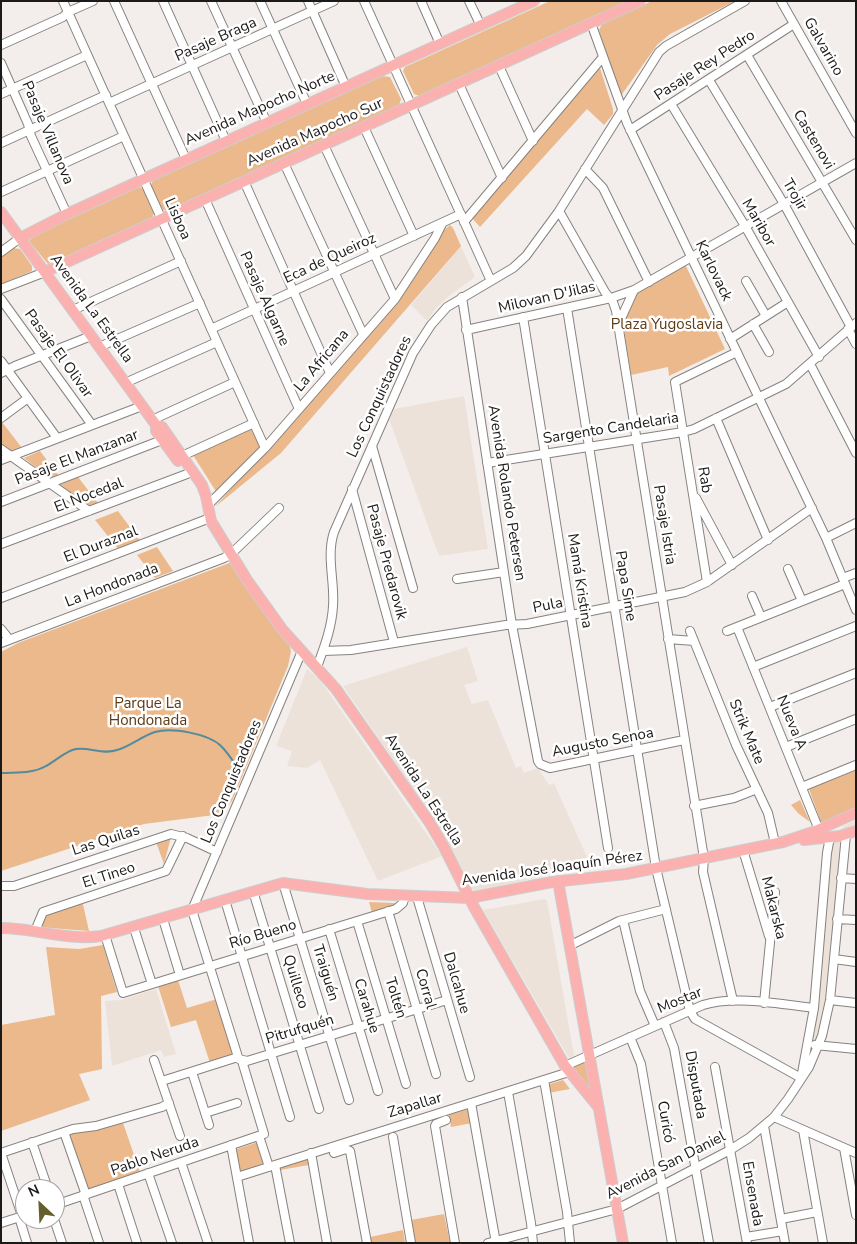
<!DOCTYPE html>
<meta charset="utf-8">
<style>
body{margin:0}
#map{position:relative;width:857px;height:1244px;overflow:hidden;background:#f3eeeb;font-family:"Nunito Sans",sans-serif}
canvas{display:block}
.frame{position:absolute;inset:0;border:2px solid #1c1a19;pointer-events:none}
.north{position:absolute;left:15px;top:1179px;width:50px;height:50px;box-sizing:border-box;background:#fff;border:1px solid #a4a3a3;border-radius:50%;rotate:335deg;font-size:14px;font-weight:700;line-height:20px;text-align:center;color:#1c1a19}
.north::after{content:'';display:block;margin:auto;width:18px;height:22px;background:#665f2c;clip-path:polygon(50% 0,100% 100%,50% 72%,0 100%)}
</style>
<div id="map">
<canvas width="857" height="1244"></canvas>
<div class="frame"></div>
<div class="north">N</div>
</div>
<script>
const c = document.querySelector('canvas').getContext('2d');
c.lineJoin = 'round';
function fill(path, color) { c.fillStyle = color; c.fill(path, 'evenodd'); }
function trace(path, color, width, dash) { c.strokeStyle = color; c.lineWidth = width; c.lineCap = dash ? 'butt' : 'round'; c.setLineDash(dash || []); c.stroke(path); }
function drawText(font, color, halo, rows, align = 'center') {
  c.font = font + ' "Nunito Sans",sans-serif'; c.lineWidth = 5; c.setLineDash([]); c.textBaseline = 'middle'; c.strokeStyle = halo; c.fillStyle = color; for (const [text, x, y, turn = 0] of rows) {
    c.save(); c.translate(x, y); c.rotate((+turn || 0) * Math.PI / 180); c.textAlign = isNaN(turn) ? turn : align; if (halo) c.strokeText(text, 0, 0); c.fillText(text, 0, 0); c.restore();
  }
}
fill(new Path2D(`
 M461,246l14,31 -25,18 -14,13 -9,13 -16,-16z
 M464,396l24,153 -49,7 -50,-137 5,-10z
 M467,647l11,34 -14,4 8,19 16,-4 28,68 5,-2 3,7 14,-5 11,17 5,-2 37,83 -114,25 -5,-1 -44,-80 -85,-124z
 M307,669l13,11 122,176 -64,25 -58,-121 -13,8 -20,-2 5,-15 -16,-5z
 M856,820v16l-8,5 -22,194 -11,28 -7,13 -3,-8 10,-36 18,-194 11,-12z
 M544,899l3,1 27,156 -5,2 -86,-148z
 M156,989l20,65 -12,3 -3,-7 -49,16 -7,-65 16,-1z`), '#ede2d9');
fill(new Path2D(`
 M550,1h82l-213,95 -5,-2 -11,-23 2,-4z
 M652,1h83l-65,33 -13,11 -37,52 -21,-67 3,-6z
 M600,68l13,41v5l-9,11 -17,-16 -107,118 -8,-9z
 M382,76l8,1 11,22 -2,7 -229,105 -7,-1 -12,-24 2,-6z
 M139,187l5,2 10,24 -3,7 -103,44 -19,-23 4,-5z
 M450,225l3,3 8,18 -180,207 -66,54 149,-167 35,-43 45,-67z
 M13,248l7,1 12,17v5l-31,13v-28z
 M685,264l40,85 -56,27 -1,-9 -37,8 -7,-45 2,-15 11,-22z
 M2,422l20,26 -11,4 -10,-8z
 M252,427l9,19 -44,47 -24,-38z
 M40,451l19,25 -8,3 -27,-21z
 M78,477l20,26 -9,4 -29,-22z
 M118,511l23,31 -22,8 -24,-30z
 M157,547l16,24 -18,7 -18,-23z
 M232,562l57,82 2,7 -3,15 -56,135 -10,13 -78,10 -143,47v-219l17,-9z
 M856,770v38l-34,17 -13,-36z
 M800,800l10,22 -11,-8 -8,-9z
 M171,837l-7,27 -8,-22z
 M82,900l7,31 -51,-4 7,-15z
 M369,902l26,1 -1,3 -22,7z
 M103,945l14,47 -16,4 1,73 -23,5 11,26 -89,31v-106l54,-10 -9,-68 33,2z
 M178,980l9,28 30,-9 17,57 -24,7 -14,-43 -25,7 -13,-41z
 M585,1059l5,29 -20,-22z
 M563,1080l7,9 -22,4 -1,-8z
 M469,1109l3,14 -21,4 -2,-12z
 M123,1123l17,49 -52,17 -19,-57 29,-2z
 M258,1142l7,21 -24,9 -7,-22z
 M307,1158l2,7 -29,5 -1,-4z
 M444,1214l6,29h-35l-4,-23z
 M403,1230l2,13h-34l-1,-6z`), '#ebb98b');
trace(new Path2D(`
 M1,773c16,-1 31,1 45,-7 10,-5 19,-15 30,-17 14,-2 27,6 41,1 14,-4 25,-14 38,-18 17,-5 54,2 66,14 5,5 10,12 14,18`), '#538b9e', 2);
const minor = new Path2D(`
 M63,1l202,447
 M114,1l72,158
 M163,1l63,140
 M211,1l56,122
 M260,1l47,103
 M308,1l38,86
 M364,1l127,280
 M421,1l19,43
 M469,1l12,25
 M781,1l75,132
 M591,23l36,100 199,415 30,72
 M1,45l62,-28 5,-5 25,-11
 M747,55l109,185
 M1,63l27,61 3,12 36,78
 M499,66l34,75
 M709,80l75,124 67,123
 M459,84l43,94
 M1,94l86,-39
 M109,103l225,-102
 M671,104l74,122 74,131
 M364,127l50,109
 M630,130l164,-106
 M1,143l105,-48
 M324,145l71,154
 M284,163l79,171
 M585,169l18,19 46,94
 M244,181l86,192
 M1,192l123,-56
 M205,199l94,210
 M559,211l46,81 8,10 3,9 88,547 -1,14 30,129
 M464,222l139,-165
 M1,252l19,-14
 M746,281l20,35
 M1,289l44,-17
 M462,297l50,328 26,136 2,3 10,4 134,-28
 M1,299l91,126
 M567,308l89,560 34,143 5,8 106,59
 M73,310l108,-49
 M523,317l85,531
 M619,323l15,-33
 M753,324l16,28
 M211,329l250,-115
 M848,329l8,15
 M466,330l145,-32 23,-8 222,-127
 M730,339l58,-37
 M99,347l101,-44
 M1,361l56,77
 M810,364l46,89
 M1,373l14,-7 76,-30
 M125,383l92,-41
 M1,418l27,-20
 M716,418l52,122
 M152,420l83,-38
 M372,446l41,142
 M1,449l88,62
 M182,456l72,-33
 M1,460l141,-54
 M487,463l196,-31 11,-3 92,-45 70,-61
 M352,489l42,153
 M696,498l36,67
 M1,502l161,-62
 M208,505l57,-57 130,-149 40,-61 7,-14
 M826,538l30,-15
 M1,544l186,-70
 M788,569l14,32
 M843,578l13,-5
 M457,579l47,-7
 M707,582l-32,-200 62,-30
 M752,596l9,21
 M1,598l209,-80
 M737,627l82,203
 M1,629l8,10
 M690,631l46,114 32,68 7,30
 M727,631l118,-47
 M668,639l26,2
 M1,643l223,-85 8,-5 47,-45
 M323,651l28,-1 155,-25 21,-1 158,-32 22,-10 105,-74
 M317,667c7,-19 15,-40 16,-61 2,-24 -7,-50 1,-74l79,-179 18,-28 16,-18 66,-39 13,-12 33,-45 100,-159 7,-6 79,-45
 M753,667l103,-41
 M770,707l86,-34
 M786,747l70,-28
 M802,787l54,-22
 M694,806l40,-8 23,-9
 M743,850l26,86
 M841,878l15,1
 M283,883l66,217
 M1,886h13l157,-52 16,4 30,14
 M253,891l66,218
 M417,897l53,180
 M225,900l65,217
 M388,911l48,163
 M163,919l17,56
 M837,919l19,1
 M623,920l17,71 15,35
 M357,921l49,163
 M134,928l18,56
 M329,929l49,162
 M35,931l8,-19 123,-41 17,-35
 M105,935l18,58 273,-84 7,-6 2,-7
 M569,946l50,-25 47,-12
 M834,959l22,3
 M830,1000l26,3
 M764,1003l11,-111
 M664,1022l10,26 35,195
 M630,1037l11,27 31,179
 M815,1045l41,4
 M238,1057l-46,-147 110,-259
 M239,1059l8,2 200,-61
 M154,1060l26,76
 M565,1066l138,-61c31,-10 78,-1 111,3
 M715,1067l32,176
 M192,1072l17,53
 M802,1073l12,-65 13,-155 3,-16
 M544,1080l23,132 3,31
 M162,1081l76,-24
 M508,1092l23,131 2,20
 M471,1103l25,140
 M205,1113l32,-10
 M774,1117l82,36
 M446,1120l-10,4 -1,2 20,117
 M764,1126l21,117
 M803,1130l20,113
 M64,1132l22,63
 M259,1136l10,31
 M393,1137l18,106
 M32,1142l16,47
 M231,1145l18,98
 M844,1148l12,67
 M1,1153l72,-24 23,-3 66,-19 7,-4
 M1,1153l21,63
 M311,1153l16,90
 M334,1153l12,-4 4,2 17,92
 M181,1162l27,81
 M275,1165l15,78
 M148,1173l24,70
 M237,1177l332,-105
 M118,1184l19,59
 M83,1195l16,48
 M55,1205l209,-71 -22,-73
 M19,1217l8,26
 M54,1219l8,24
 M781,1219l36,-7
 M1,1223l22,-7
 M746,1237l37,-6
 M488,1243l129,-34 113,-59 19,-12 25,-21 14,-18 21,-32 13,-31 8,-36 16,-165`);
const major = new Path2D(`
 M1,212l155,213v6l22,30
 M20,238l47,-24 467,-213
 M45,272l595,-271
 M156,425l6,2 40,58 4,11 5,25 36,59 35,49 54,60 94,134 15,26 29,58 91,159 34,42
 M804,840l36,-4 16,-5
 M558,881l65,362
 M1,928c34,0 66,13 100,8l182,-53 84,11 102,4 83,-16 74,-8 157,-32 30,-10 43,-19`);
trace(minor, '#86827e', 10);
trace(major, '#cdcdcc', 12);
trace(minor, '#fff', 8);
trace(major, '#fcb1b1', 10);
drawText('15px', '#1c1a19', '#fff', [
 ["Pasaje Braga",216,40,-24],
 ["Galvarino",823,47,60],
 ["Pasaje Rey Pedro",705,66,-33],
 ["Avenida Mapocho Norte",260,109,-24],
 ["Pasaje Villanova",47,133,67],
 ["Avenida Mapocho Sur",315,133,-24],
 ["Castenovi",813,140,59],
 ["Trojir",794,195,60],
 ["Lisboa",177,219,66],
 ["Maribor",758,223,60],
 ["Eca de Queiroz",330,259,-25],
 ["Karlovack",713,271,64],
 ["Milovan D'Jilas",547,298,-13],
 ["Pasaje Algarne",264,299,66],
 ["Avenida La Estrella",91,309,54],
 ["Pasaje El Olivar",58,354,54],
 ["La Africana",322,361,-50],
 ["Los Conquistadores",380,397,-65],
 ["Sargento Candelaria",611,429,-9],
 ["Pasaje El Manzanar",77,458,-21],
 ["Rab",704,480,81],
 ["Avenida Rolando Petersen",506,493,81],
 ["El Nocedal",89,496,-21],
 ["Pasaje Istria",664,525,81],
 ["El Duraznal",101,545,-21],
 ["Pasaje Predarovik",386,562,75],
 ["Mamá Kristina",579,581,81],
 ["La Hondonada",112,586,-21],
 ["Papa Sime",625,586,81],
 ["Pula",548,606,-11],
 ["Nueva A",791,723,68],
 ["Strik Mate",746,732,67],
 ["Augusto Senoa",603,743,-11],
 ["Los Conquistadores",232,782,-67],
 ["Avenida La Estrella",423,790,57],
 ["Las Quilas",106,841,-18],
 ["Avenida José Joaquín Pérez",552,869,-8],
 ["El Tineo",109,876,-18],
 ["Makarska",773,908,76],
 ["Río Bueno",263,935,-17],
 ["Traiguén",325,973,73],
 ["Quilleco",295,982,73],
 ["Dalcahue",456,983,74],
 ["Corral",425,989,74],
 ["Toltén",395,998,73],
 ["Mostar",680,1001,-22],
 ["Carahue",366,1006,73],
 ["Pitrufquén",300,1030,-17],
 ["Disputada",695,1085,80],
 ["Zapallar",415,1106,-17],
 ["Curicó",665,1122,80],
 ["Pablo Neruda",155,1157,-19],
 ["Avenida San Daniel",666,1166,-27],
 ["Ensenada",752,1194,80]
]);
drawText('15px', '#5e3a15', '#fff', [
 ["Plaza Yugoslavia",667,325],
 ["Parque La",148,704],
 ["Hondonada",148,721]
]);
</script>
